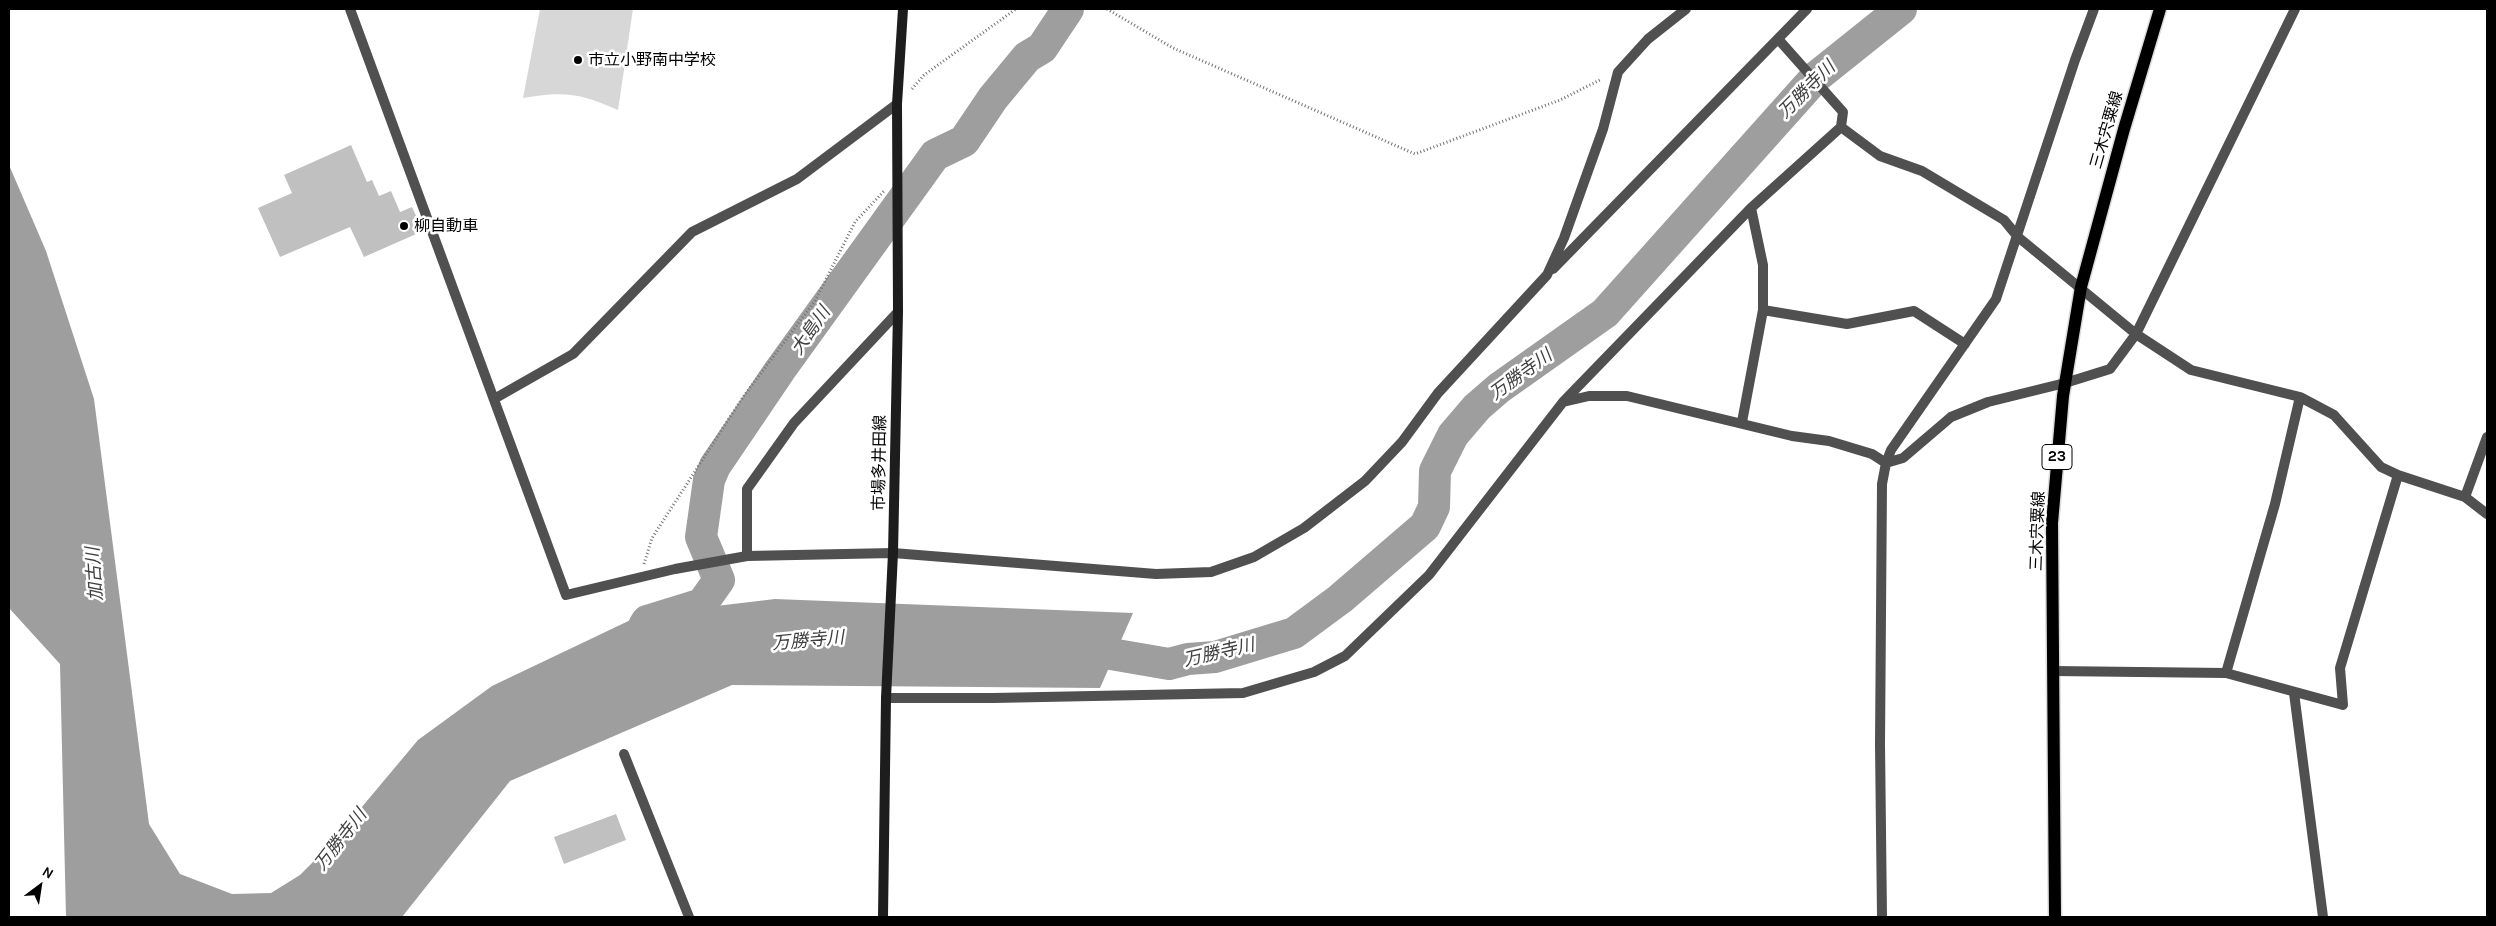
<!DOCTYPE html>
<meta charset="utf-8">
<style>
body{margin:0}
#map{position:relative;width:2496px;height:926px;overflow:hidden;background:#fff;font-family:Karla,sans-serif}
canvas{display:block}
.frame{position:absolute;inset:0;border:10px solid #000;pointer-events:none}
.north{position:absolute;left:15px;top:861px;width:50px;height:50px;-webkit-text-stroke:4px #fff;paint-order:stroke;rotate:31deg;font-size:14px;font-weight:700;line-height:20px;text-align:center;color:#000}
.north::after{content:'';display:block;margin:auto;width:18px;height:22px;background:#000;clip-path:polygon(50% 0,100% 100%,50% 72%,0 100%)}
</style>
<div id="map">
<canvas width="2496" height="926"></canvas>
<div class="frame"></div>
<div class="north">N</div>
</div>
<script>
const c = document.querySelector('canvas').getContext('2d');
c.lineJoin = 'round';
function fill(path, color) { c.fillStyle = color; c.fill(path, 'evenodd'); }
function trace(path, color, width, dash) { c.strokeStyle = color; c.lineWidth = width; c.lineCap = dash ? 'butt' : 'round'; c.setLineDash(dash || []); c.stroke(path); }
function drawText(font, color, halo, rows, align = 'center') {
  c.font = font + ' Karla,"Noto Sans JP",sans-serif'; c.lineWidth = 5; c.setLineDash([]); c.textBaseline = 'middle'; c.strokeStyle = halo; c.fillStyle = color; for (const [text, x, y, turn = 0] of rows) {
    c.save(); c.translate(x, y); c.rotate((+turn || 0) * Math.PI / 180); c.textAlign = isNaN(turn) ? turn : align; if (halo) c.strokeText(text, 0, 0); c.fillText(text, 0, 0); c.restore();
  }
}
fill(new Path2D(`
 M540,9h93l-15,101c-38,-17 -54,-19 -95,-12z`), '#d7d7d7');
fill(new Path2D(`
 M9,165l37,86 48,148 55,425 31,50 52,20 39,-1 29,-18 30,-30 88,-105 74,-54 149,-71 134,-16 358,14 -33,75 -368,-3 -222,96 -108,136h-336l-6,-253 -51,-56z`), '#9e9e9e');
trace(new Path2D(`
 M644,626l3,-5 55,-17 17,-24 -18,-43 8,-57 6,-14 65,-96 155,-215 29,-14 29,-43 34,-41 15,-9 26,-39
 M1075,637l30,16 64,11 19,-5 27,-2 79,-24 46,-34 85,-73 9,-19 1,-36 18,-36 24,-28 22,-19 106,-75 211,-236 85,-68`), '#9e9e9e', 32);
fill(new Path2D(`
 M351,145l16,37 5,-2 7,16 12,-5 9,21 12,-5 11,24 -59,26 -14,-30 -70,30 -22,-49 34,-15 -8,-18z
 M616,814l10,26 -62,24 -10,-27z`), '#c0c0c0');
const primary = new Path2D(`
 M2055,917l-3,-394 11,-127 18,-109 43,-158 36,-120`);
trace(primary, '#dbdbdb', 15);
trace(new Path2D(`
 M1107,9l66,39 242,106 145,-54 42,-21
 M912,89l12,-14 92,-66
 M644,564l8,-26 91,-141 72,-96 40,-79 29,-31`), '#727272', 3, [1, 2.5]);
trace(new Path2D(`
 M350,9l216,586 109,-26 72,-13 146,-3 263,21 55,-2 43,-15 50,-29 61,-47 37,-39 36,-49 109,-118 17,-37 39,-109 15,-57 30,-33 38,-30
 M1779,40l64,72 -2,15 39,29 42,15 82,49 14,17 118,97 55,36 109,27 34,18 47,52 17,8 67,22 22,17
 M1553,269l254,-260
 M1763,310l84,14 67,-13 51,33
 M494,399l79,-45 119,-122 105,-53 100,-75
 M1563,402l26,-6h38l165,40 37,5 43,13 14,9 17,-5 48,-41 37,-15 77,-19 45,-14 26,-35 159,-325
 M1742,422l21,-112v-45l-12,-57
 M2465,497l22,-60
 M747,556v-67l47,-66 104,-111
 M2053,671l173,2 117,32 -3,-37 58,-193
 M2226,673l49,-169 25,-107
 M2294,693l29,224
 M886,698h107l250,-5 71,-21 31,-16 84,-81 134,-173 188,-194 90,-81
 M624,754l65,163
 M1882,917l-2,-173 2,-260 4,-21 5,-13 105,-151 79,-239 19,-51`), '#505050', 10);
trace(new Path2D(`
 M883,917l3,-219 7,-145 5,-241 -1,-208 6,-95`), '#1d1d1d', 10);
trace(primary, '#000', 12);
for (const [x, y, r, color] of [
 [578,60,5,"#000"],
 [404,226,5,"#000"]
]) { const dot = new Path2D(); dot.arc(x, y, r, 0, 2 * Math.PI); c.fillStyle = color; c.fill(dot); trace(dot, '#fff', 2); }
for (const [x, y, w] of [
 [2057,457,30]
]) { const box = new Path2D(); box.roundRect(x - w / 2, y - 12.5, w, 25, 4); c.fillStyle = '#fff'; c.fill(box); trace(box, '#000', 1); }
drawText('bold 15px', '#000', null, [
 ["23",2057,457]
]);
drawText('16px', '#000', '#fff', [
 ["市立小野南中学校",588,60],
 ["柳自動車",414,226]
], 'left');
drawText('16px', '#000', '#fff', [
 ["三木宍粟線",2107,130,-74],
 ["市場多井田線",880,463,-89],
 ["三木宍粟線",2038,531,-88]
]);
drawText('italic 18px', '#3f3f3f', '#fff', [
 ["万勝寺川",1807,90,-45],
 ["大島川",811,331,-55],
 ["万勝寺川",1521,375,-36],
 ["加古川",95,574,-94],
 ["万勝寺川",808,641,-5],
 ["万勝寺川",1219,653,-13],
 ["万勝寺川",341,840,-52]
]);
</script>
